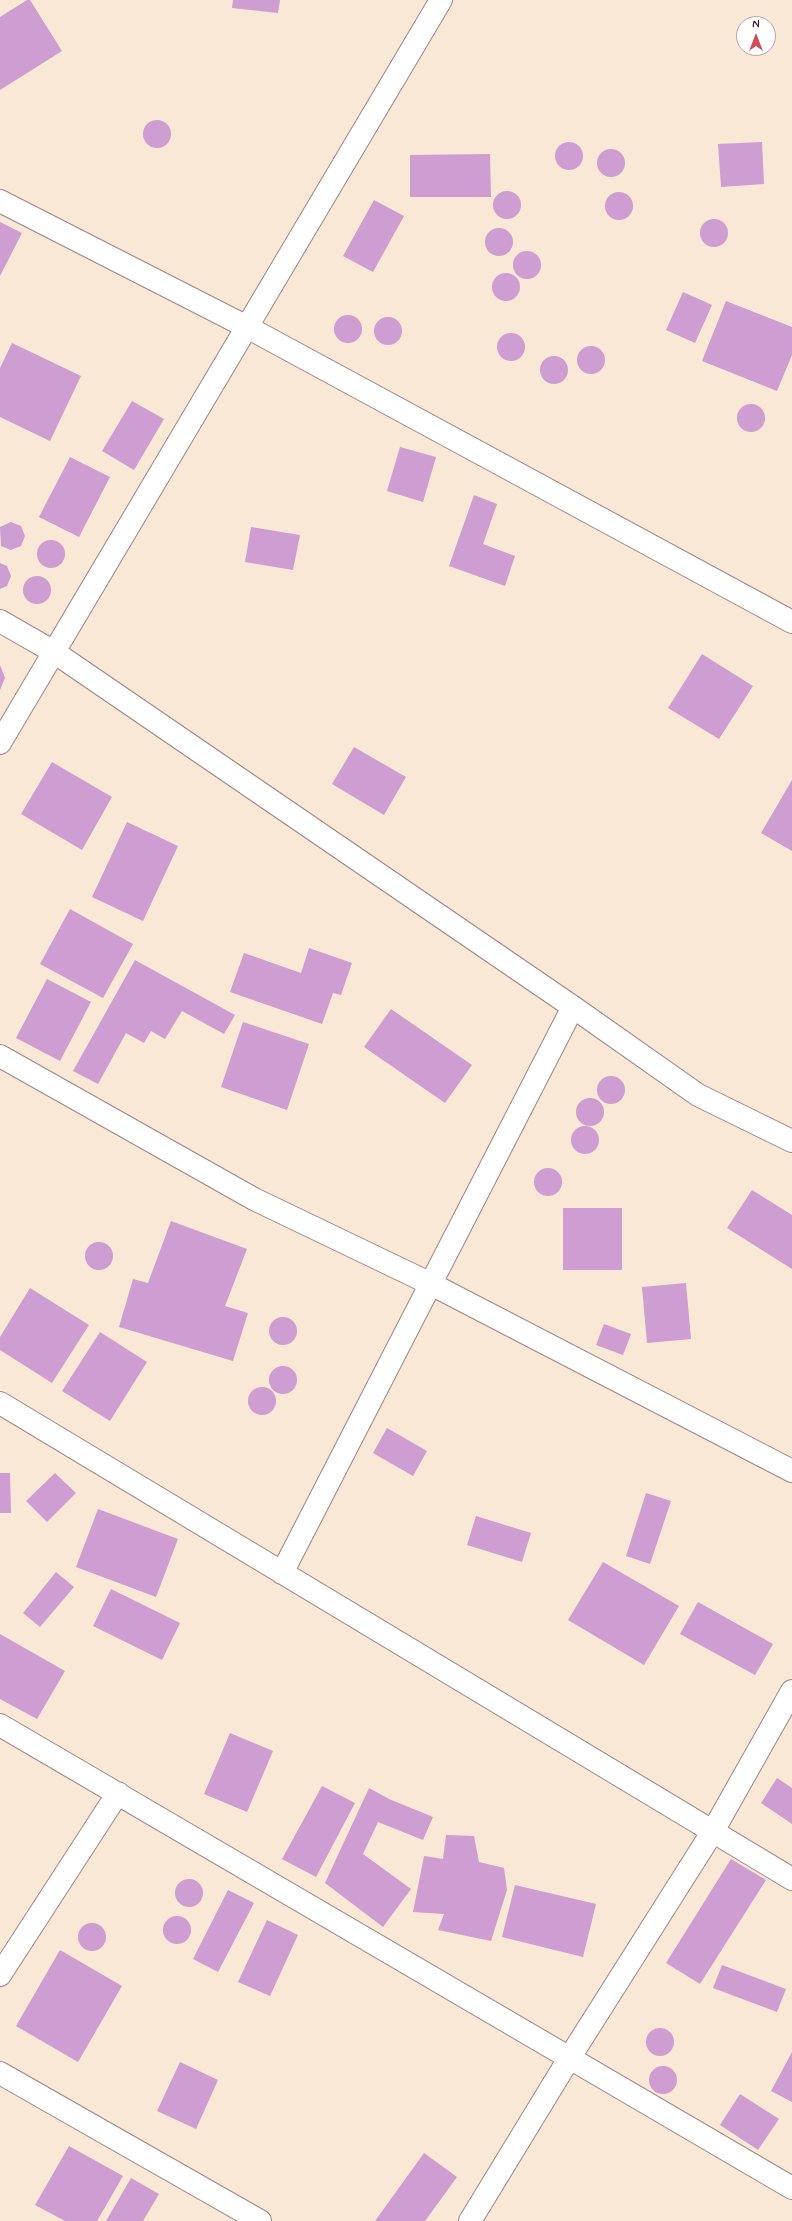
<!DOCTYPE html>
<style>
body{margin:0}
#map{position:relative;width:792px;height:2221px;overflow:hidden;background:#f8e8d5;font-family:Mynerve,sans-serif}
canvas{display:block}
.north{position:absolute;left:736px;top:16px;width:40px;height:40px;box-sizing:border-box;background:#fff;border:1px solid #b7a5aa;border-radius:50%;rotate:0deg;font-size:11px;font-weight:700;line-height:16px;text-align:center;color:#4a1f2b}
.north::after{content:'';display:block;margin:auto;width:14px;height:18px;background:#d1495b;clip-path:polygon(50% 0,100% 100%,50% 72%,0 100%)}
</style>
<div id="map">
<canvas width="792" height="2221"></canvas>
<div class="north">N</div>
</div>
<script>
const c = document.querySelector('canvas').getContext('2d');
c.lineJoin = 'round';
function fill(path, color) { c.fillStyle = color; c.fill(path, 'evenodd'); }
function trace(path, color, width, dash) { c.strokeStyle = color; c.lineWidth = width; c.lineCap = dash ? 'butt' : 'round'; c.setLineDash(dash || []); c.stroke(path); }
fill(new Path2D(`
 M27,0h3l32,51 -62,39v-73z
 M233,0h47l-2,13 -46,-5z
 M143 134a14 14 0 1 1 28 0a14 14 0 1 1-28 0Z
 M762,142l2,42 -43,3 -3,-43z
 M555 156a14 14 0 1 1 28 0a14 14 0 1 1-28 0Z
 M597 163a14 14 0 1 1 28 0a14 14 0 1 1-28 0Z
 M490,154l1,43h-81v-42z
 M493 205a14 14 0 1 1 28 0a14 14 0 1 1-28 0Z
 M605 206a14 14 0 1 1 28 0a14 14 0 1 1-28 0Z
 M374,200l30,16 -31,56 -30,-16z
 M700 233a14 14 0 1 1 28 0a14 14 0 1 1-28 0Z
 M0,222l22,11 -22,43z
 M485 242a14 14 0 1 1 28 0a14 14 0 1 1-28 0Z
 M513 265a14 14 0 1 1 28 0a14 14 0 1 1-28 0Z
 M492 287a14 14 0 1 1 28 0a14 14 0 1 1-28 0Z
 M683,292l29,13 -17,38 -29,-13z
 M726,301l66,26v28l-15,36 -75,-30z
 M334 329a14 14 0 1 1 28 0a14 14 0 1 1-28 0Z
 M374 331a14 14 0 1 1 28 0a14 14 0 1 1-28 0Z
 M497 347a14 14 0 1 1 28 0a14 14 0 1 1-28 0Z
 M12,343l69,33 -31,65 -50,-24v-49z
 M577 360a14 14 0 1 1 28 0a14 14 0 1 1-28 0Z
 M540 370a14 14 0 1 1 28 0a14 14 0 1 1-28 0Z
 M132,401l32,18 -30,51 -32,-19z
 M737 418a14 14 0 1 1 28 0a14 14 0 1 1-28 0Z
 M400,447l36,10 -13,45 -36,-11z
 M70,457l40,20 -31,60 -40,-20z
 M474,495l23,9 -14,40 32,12 -10,30 -56,-20z
 M11,522l10,4 4,10 -4,10 -10,4 -10,-4 -1,-19z
 M251,527l49,8 -7,35 -48,-8z
 M37 554a14 14 0 1 1 28 0a14 14 0 1 1-28 0Z
 M0,563l7,3 4,10 -4,10 -7,3z
 M23 590a14 14 0 1 1 28 0a14 14 0 1 1-28 0Z
 M702,654l51,32 -34,53 -51,-31z
 M0,665l5,13 -5,12z
 M354,747l52,30 -22,38 -52,-31z
 M52,762l60,35 -30,53 -61,-36z
 M792,780v71l-31,-18z
 M127,822l51,24 -35,75 -51,-24z
 M70,909l63,35 -30,54 -63,-34z
 M309,948l43,15 -11,32 -8,-2 -11,31 -92,-32 14,-39 57,20z
 M135,960l100,55 -11,19 -42,-23 -17,28 -14,-8 -7,12 -18,-10 -28,51 -25,-13z
 M47,979l44,23 -31,59 -44,-23z
 M391,1009l81,56 -27,38 -81,-56z
 M243,1022l66,22 -22,66 -66,-23z
 M597 1090a14 14 0 1 1 28 0a14 14 0 1 1-28 0Z
 M576 1112a14 14 0 1 1 28 0a14 14 0 1 1-28 0Z
 M571 1140a14 14 0 1 1 28 0a14 14 0 1 1-28 0Z
 M534 1182a14 14 0 1 1 28 0a14 14 0 1 1-28 0Z
 M752,1190l40,25v54l-65,-41z
 M563,1208h59v62h-59z
 M171,1221l76,28 -22,57 23,7 -15,48 -114,-34 14,-48 15,4z
 M85 1256a14 14 0 1 1 28 0a14 14 0 1 1-28 0Z
 M686,1283l5,56 -44,4 -5,-56z
 M30,1288l59,37 -37,58 -52,-33v-13z
 M269 1331a14 14 0 1 1 28 0a14 14 0 1 1-28 0Z
 M604,1324l27,10 -8,21 -27,-10z
 M100,1332l47,30 -37,59 -48,-30z
 M269 1380a14 14 0 1 1 28 0a14 14 0 1 1-28 0Z
 M248 1401a14 14 0 1 1 28 0a14 14 0 1 1-28 0Z
 M387,1428l40,23 -14,25 -40,-23z
 M0,1473h10l1,40h-11z
 M55,1473l21,20 -29,29 -21,-21z
 M646,1493l25,8 -21,63 -24,-8z
 M98,1509l80,30 -22,58 -80,-30z
 M476,1516l55,17 -9,29 -55,-17z
 M603,1562l76,44 -35,59 -76,-45z
 M56,1572l18,15 -34,40 -17,-14z
 M111,1589l69,34 -18,37 -69,-34z
 M698,1602l75,42 -18,31 -75,-41z
 M0,1634l65,37 -28,48 -37,-20z
 M230,1733l43,18 -26,61 -43,-18z
 M777,1778l15,10v36l-31,-21z
 M322,1786l33,17 -39,74 -34,-18z
 M369,1788l20,11 44,18 -10,23 -45,-18 -15,32 48,35 -28,38 -58,-44z
 M446,1835l28,1 5,26 25,6 3,22 -16,51 -53,-11 6,-16 -31,-2 11,-56 19,3z
 M731,1859l35,21 -66,104 -34,-21z
 M175 1893a14 14 0 1 1 28 0a14 14 0 1 1-28 0Z
 M515,1885l81,19 -13,53 -81,-20z
 M228,1890l26,13 -36,69 -25,-13z
 M163 1930a14 14 0 1 1 28 0a14 14 0 1 1-28 0Z
 M267,1920l31,15 -28,61 -32,-14z
 M78 1937a14 14 0 1 1 28 0a14 14 0 1 1-28 0Z
 M60,1950l62,36 -44,76 -62,-36z
 M722,1965l64,24 -9,23 -64,-24z
 M646 2042a14 14 0 1 1 28 0a14 14 0 1 1-28 0Z
 M792,2052v50l-21,-11z
 M180,2062l38,18 -22,49 -39,-18z
 M649 2080a14 14 0 1 1 28 0a14 14 0 1 1-28 0Z
 M740,2094l39,25 -21,31 -38,-25z
 M69,2146l54,30 -26,45h-32l-30,-16z
 M424,2153l33,24 -32,44h-50z
 M131,2178l28,16 -16,27h-37z`), '#ce9dd1');
const minor = new Path2D(`
 M0,201l247,126 545,295
 M0,621l54,31 519,355 125,88 94,46
 M0,743l441,-743
 M0,1056l254,143 177,85 361,187
 M0,1403l792,476
 M282,1573l291,-566
 M0,1725l792,463
 M0,1975l118,-182
 M0,2073l260,148
 M470,2221l100,-164 143,-226 79,-140`);
trace(minor, '#a18480', 24);
trace(minor, '#fff', 22);
</script>
